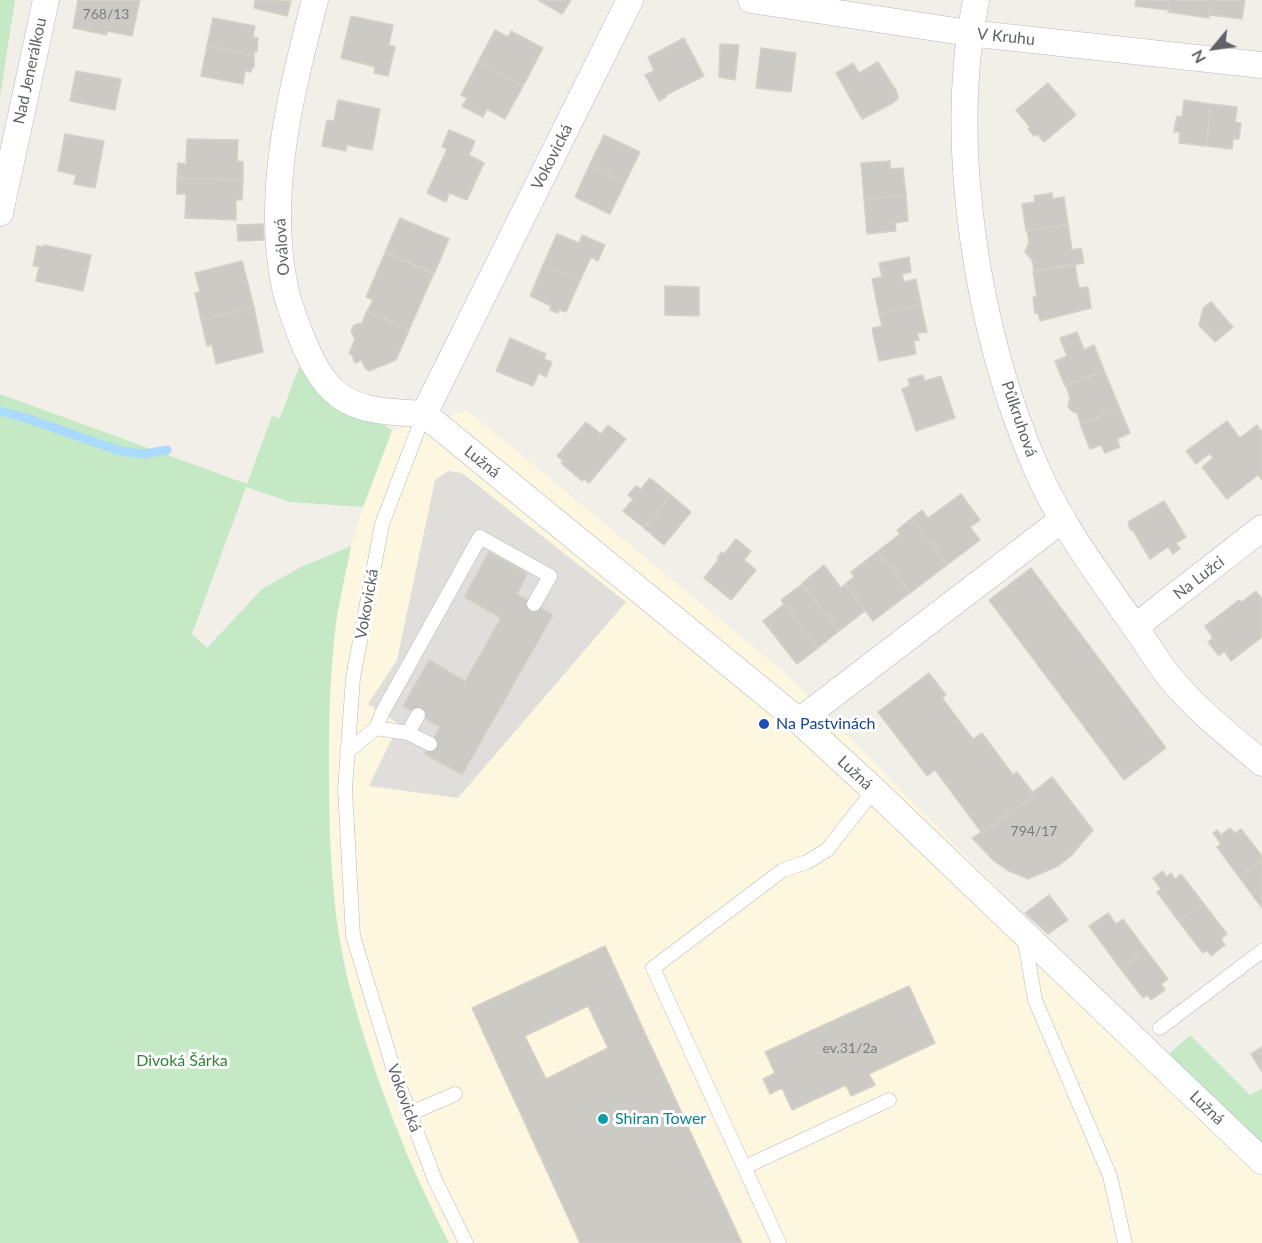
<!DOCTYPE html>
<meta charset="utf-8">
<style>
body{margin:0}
#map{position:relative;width:1262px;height:1243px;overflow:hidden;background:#f1efe8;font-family:Lato,sans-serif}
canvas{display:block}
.north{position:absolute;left:1184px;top:18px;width:60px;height:60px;-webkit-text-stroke:4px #fff;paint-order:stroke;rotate:241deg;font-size:16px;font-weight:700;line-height:24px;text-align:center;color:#5f6368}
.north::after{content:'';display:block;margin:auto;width:21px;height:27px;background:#5f6368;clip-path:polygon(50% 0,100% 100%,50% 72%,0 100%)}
</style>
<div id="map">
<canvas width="1262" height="1243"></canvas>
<div class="north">N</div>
</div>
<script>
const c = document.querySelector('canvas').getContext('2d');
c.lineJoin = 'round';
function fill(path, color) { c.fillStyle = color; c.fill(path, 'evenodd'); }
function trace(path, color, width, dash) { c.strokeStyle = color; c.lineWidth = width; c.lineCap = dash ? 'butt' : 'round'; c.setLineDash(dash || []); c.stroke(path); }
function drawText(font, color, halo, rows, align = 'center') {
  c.font = font + ' Lato,sans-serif'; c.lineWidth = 6; c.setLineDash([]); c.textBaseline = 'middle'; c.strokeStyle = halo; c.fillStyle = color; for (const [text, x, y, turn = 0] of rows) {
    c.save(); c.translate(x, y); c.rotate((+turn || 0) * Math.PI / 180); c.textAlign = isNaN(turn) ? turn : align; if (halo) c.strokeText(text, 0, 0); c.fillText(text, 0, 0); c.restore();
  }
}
fill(new Path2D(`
 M468,411l317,262 237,240 147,141 93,94v95h-813l-39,-81 -34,-90 -26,-84 -14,-74 -7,-81v-125l7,-85 15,-77 12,-39 29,-76z`), '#fef7e0');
fill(new Path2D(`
 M448,471l14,2 164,129 -168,196 -89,-12 30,-62 -31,-20 29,-44 38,-180z`), '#e0deda');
fill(new Path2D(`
 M0,0h15l-15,97z
 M299,367l26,31 61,28 6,5 -29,76 -73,-5 -44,-15 -54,147 15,14 55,-59 39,-22 50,-21c-5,25 -11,51 -15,76 -6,47 -7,94 -7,141 0,75 2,153 21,226 24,88 57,174 99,254h-449v-849l247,90 25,-68 8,2z
 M1190,1035l60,60 12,-7v60l-93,-94z`), '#c5e8c5');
trace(new Path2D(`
 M0,411l26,7 94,33 25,3 22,-4`), '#aadaff', 9);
const building = new Path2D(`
 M78,0h62l-8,36 -25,-5v4l-34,-7z
 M255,0l36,1 -4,15 -33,-8z
 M538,0h33l-9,14z
 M1136,0h33l-1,10 -33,-4z
 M1169,0h42l-2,18 -41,-6z
 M1211,0h34l-3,19 -32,-4z
 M351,16l42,9 -4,20 6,2 -7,29 -14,-3 1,-6 -34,-9z
 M213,18l42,8 -2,11 5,1 -1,14 -2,-1 -1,4 -47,-9z
 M495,30l13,7 3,-6 32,17 -20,38 -45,-24z
 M684,38l20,38 -38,19v2l-7,4 -14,-26 9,-4 -6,-14z
 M720,44l19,1 -4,35 -16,-3z
 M207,46l47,9v13l-2,-1 -1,5 -6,-1 -2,13 -42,-8z
 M761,48l35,5 -5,39 -35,-4z
 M478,62l45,24 -18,33 -18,-10 -4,8 -21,-11 5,-8 -6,-3z
 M878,62l19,30 1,6 -5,5 -31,16 -26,-46 17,-10 6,10z
 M76,71l45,8 -6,31 -45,-9z
 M1048,83l28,32 -32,27 -7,-8 -3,2 -6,-7 2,-2 -14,-17z
 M338,100l42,9 -8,41 -25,-5 -1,6 -24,-5 5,-26 7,1z
 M1184,100l27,4 -5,42 -27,-3 1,-11h-6l3,-16 5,1z
 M1211,104l26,3 -2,15 6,1 -2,16h-6l-1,10 -26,-3z
 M449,130l26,11 -6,14 15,8 -17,37 -18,-7 -3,9 -19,-9 20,-44 -5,-2z
 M65,134l39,7 -9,47 -21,-4 2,-9 -18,-4z
 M604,135l36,17 -15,31 -36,-17z
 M187,139l51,1 -1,21 6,1v18l-66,-2 1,-15 8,1z
 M890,161v8l13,-1 3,27 -42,4 -3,-36z
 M589,166l36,17 -15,31 -35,-17z
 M177,178l66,2 -1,20h-6v20l-51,-2 1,-24h-9z
 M1052,193l1,6 11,-2 4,27 -42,7 -4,-27 13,-2 -1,-6z
 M906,195l2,26 -13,2 1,8 -29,3 -3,-35z
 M400,218l49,21 -15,35 -49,-22z
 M263,224l1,16 -26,1 -1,-16z
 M1068,224l4,26 9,-2 3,15 -50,8 -2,-11 -7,-8 4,-10 -2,-11z
 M557,234l22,9 3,-8 23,10 -7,16 -7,-4 -11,24 -37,-16z
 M44,245l47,10 -8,36 -47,-10 3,-14 -6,-1 4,-20 6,1z
 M385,253l49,20 -25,57 -42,-19 6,-11 -7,-3z
 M909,257l2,15 -9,2 2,8 12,-3 5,26 -42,9 -7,-35 10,-2 -3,-14z
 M242,261l12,46 -53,13 -6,-27 5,-1 -5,-19z
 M543,265l37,16 -14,31 -7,-2 -1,3 -8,-3 1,-4 -21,-10z
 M1075,265l4,23 9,-1 3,21 -51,13 -2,-8h-3l-2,-16h4l-4,-25z
 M665,286l34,1v29l-34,-1z
 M1211,302l22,25 -18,15 -16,-17 4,-17z
 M921,305l6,27 -10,1 2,7 -5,1 2,13 -37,7 -7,-33 10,-2 -3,-12z
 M254,307l9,45 -47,12 -4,-19 -5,1 -6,-26z
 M367,311l42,19 -13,30 -27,11 -4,-3 -3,-8 -7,3 -3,-8 -3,-2 6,-14 -4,-8 3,-6 8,-2z
 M1077,332l7,18 10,-5 10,25 -39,16 -10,-25 12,-5 -7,-18z
 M510,338l36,16 -2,5 8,3 -6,15 -7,-4 -6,13 -37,-15z
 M1104,370l16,39 -39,15 -4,-11 -4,-1 -5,-5 2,-10 -4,-11z
 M922,375l3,6 16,-5 14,42 -39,13 -14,-42 8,-3 -2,-7z
 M1120,409l10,24 -13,6 3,8 -15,6 -4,-8 -11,4 -10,-25z
 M1227,421l13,17 17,-13 5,7v48l-4,-5 -31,24 -25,-32 11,-9 -3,-5 -14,11 -10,-13z
 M586,422l15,12 7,-9 18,14 -37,44 -5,-4 -2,2 -21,-18 2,-2 -6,-5z
 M650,478l21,17 -27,33 -21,-17 10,-12 -5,-4 8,-9 5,3z
 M961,494l19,26 -10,7 10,13 -33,25 -35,-47 10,-8 6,8z
 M671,495l20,17 -27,33 -20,-17z
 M1164,501l22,36 -10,6 4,6 -7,5 -5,-7 -18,12 -16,-27 -4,-3 -2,-7z
 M912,518l35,47 -37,28 -32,-42 22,-17 -3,-4z
 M736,539l15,12 -7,9 12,10 -25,30 -27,-22 15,-19 -2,-1 5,-6 2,2z
 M878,551l32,42 -37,28 -28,-37 9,-7 -3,-5z
 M489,552l37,20 -1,2 2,1 -10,19 36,21 -91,160 -37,-21 15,-27 -37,-21 26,-46 36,21 36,-63 -37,-21z
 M824,565l17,23 4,-4 20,27 -26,20 -37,-48z
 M1031,568l135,180 -42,32 -135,-180z
 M802,584l37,47 -21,17 -37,-48z
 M1256,591l6,8v38l-31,24 -7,-10 -5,5 -11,-14 5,-4 -8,-12 34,-26 3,2z
 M784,604l34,44 -21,16 -34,-43z
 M929,673l17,22 -4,3 31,41 9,-6 31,42 4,-3 17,22 -52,39 -47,-63 -8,6 -49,-64z
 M1052,777l41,53 -22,26 -13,10 -30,13 -21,-9 -13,-9 -22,-23 9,-6 1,1 52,-39 -1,-2z
 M1230,828l5,5 6,-4 21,27v4l-23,17 -22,-30 4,-3 -8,-11 4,-3 4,5z
 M1262,860v48l-23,-31z
 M1163,871l3,6 5,-4 4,6 6,-5 23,30 -25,18 -22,-30 4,-3 -8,-11z
 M1049,895l19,25 -20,14 -23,-21z
 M1204,904l23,30 -6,5 4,6 -14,11 -4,-6 -4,3 -24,-31z
 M1108,913l8,11 7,-5 22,30 -25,19 -31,-42z
 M605,946l98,213 39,84h-162l-108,-235zM588,1006l20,42 -62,31 -21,-43z
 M1145,949l23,30 -7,5 4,6 -14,10 -4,-5 -4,3 -23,-30z
 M909,986l26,57 -66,31 6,11 -24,11 -5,-11 -54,25 -10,-22 -12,6 -7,-15 12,-6 -10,-21z
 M1262,1047v25l-11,-18z`);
fill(building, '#cccac5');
trace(building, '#d6d1c6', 1.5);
const lane = new Path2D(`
 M424,414l-42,110 -29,154 -8,111 8,147 43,141 39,103 31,63
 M376,728l32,5 22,11
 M408,733l10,-18
 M347,752l29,-24 6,-15 98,-176 70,39 -16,28
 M1024,936l11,64 75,176 15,67
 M1160,1028l102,-77
 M409,1114l46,-20
 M745,1167l144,-67
 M779,1243l-126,-275 130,-98 24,-8 20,-12 47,-60`);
const street = new Path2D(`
 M315,0c-24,93 -50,192 -30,288 3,15 9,29 14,43 9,23 21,51 41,65 24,17 56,16 84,18
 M751,0l218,33 293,32
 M976,0c-30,145 2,335 61,470 24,55 62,105 96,154 13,18 25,39 39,56 26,31 59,57 90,83
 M0,213l46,-213
 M424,414l375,307 75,69 388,371
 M424,414l206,-414
 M1135,627l127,-99
 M799,721l264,-202`);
trace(lane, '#b5b8bc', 15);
trace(street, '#b5b8bc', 27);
trace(lane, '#fff', 14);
trace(street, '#fff', 26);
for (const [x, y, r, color] of [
 [764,724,6,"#1a4fb4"],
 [603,1119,6,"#0f9aa8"]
]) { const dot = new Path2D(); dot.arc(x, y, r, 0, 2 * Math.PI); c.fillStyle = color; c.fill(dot); trace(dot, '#fff', 2); }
drawText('14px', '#7a7d7f', null, [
 ["768/13",106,14],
 ["794/17",1034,831],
 ["ev.31/2a",850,1048]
]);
drawText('16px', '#5f6368', '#fff', [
 ["V Kruhu",1006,37,6],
 ["Nad Jenerálkou",30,71,-78],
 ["Vokovická",552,157,-63],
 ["Oválová",282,247,-94],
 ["Půlkruhová",1019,419,71],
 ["Lužná",482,462,39],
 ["Na Lužci",1199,578,-38],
 ["Vokovická",367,604,-80],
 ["Lužná",855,773,43],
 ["Vokovická",404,1098,70],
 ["Lužná",1207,1108,44]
]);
drawText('16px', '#164399', '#fff', [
 ["Na Pastvinách",776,724]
], 'left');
drawText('16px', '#348238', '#fff', [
 ["Divoká Šárka",182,1061]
]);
drawText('16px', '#0d838f', '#fff', [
 ["Shiran Tower",615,1119]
], 'left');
</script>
